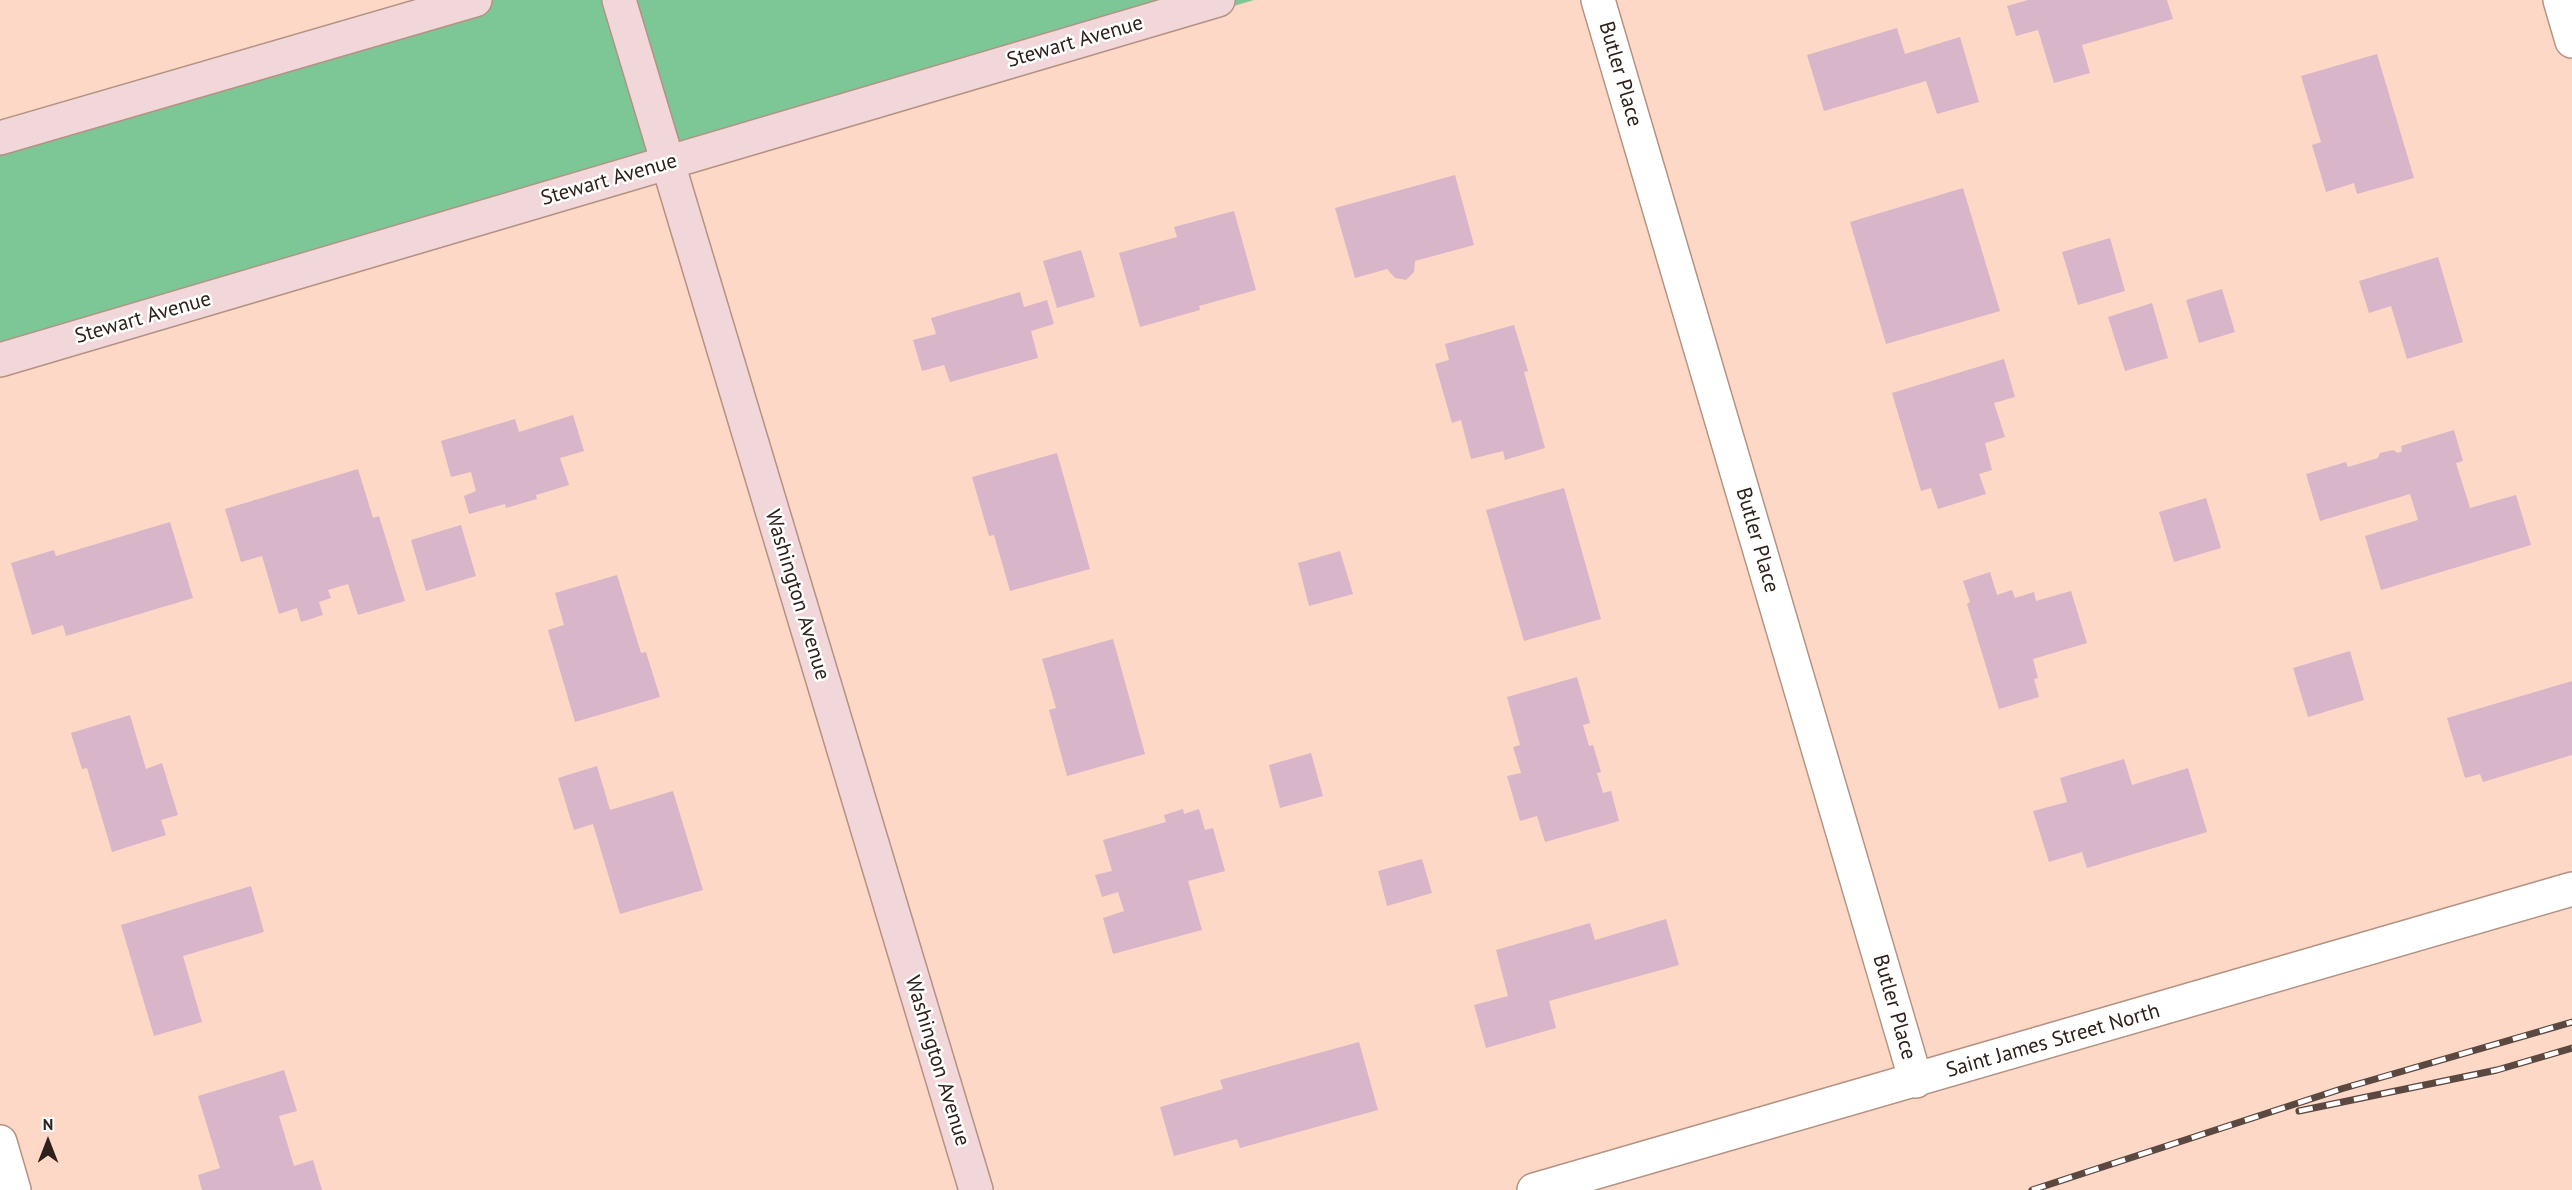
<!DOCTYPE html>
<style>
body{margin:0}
#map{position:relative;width:2572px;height:1190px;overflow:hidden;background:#fdd8c7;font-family:"PT Sans",sans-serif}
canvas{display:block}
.north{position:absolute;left:18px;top:1112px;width:60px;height:60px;-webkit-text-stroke:4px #fff;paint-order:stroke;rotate:0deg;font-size:16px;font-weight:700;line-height:24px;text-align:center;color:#2e201a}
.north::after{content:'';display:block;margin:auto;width:21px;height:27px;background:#2e201a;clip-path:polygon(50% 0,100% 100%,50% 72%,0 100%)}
</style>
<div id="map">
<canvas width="2572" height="1190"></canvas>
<div class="north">N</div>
</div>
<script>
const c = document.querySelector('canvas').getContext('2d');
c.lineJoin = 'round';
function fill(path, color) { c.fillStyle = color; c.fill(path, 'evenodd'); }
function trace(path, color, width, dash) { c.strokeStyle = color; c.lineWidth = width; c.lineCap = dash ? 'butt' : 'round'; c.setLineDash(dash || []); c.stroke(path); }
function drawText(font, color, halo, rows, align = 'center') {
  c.font = font + ' "PT Sans",sans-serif'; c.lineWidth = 5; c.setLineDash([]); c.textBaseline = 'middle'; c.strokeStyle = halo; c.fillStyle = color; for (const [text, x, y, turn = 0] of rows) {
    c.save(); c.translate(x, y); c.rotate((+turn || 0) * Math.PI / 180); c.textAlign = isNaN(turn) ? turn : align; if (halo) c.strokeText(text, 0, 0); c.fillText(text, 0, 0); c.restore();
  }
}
fill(new Path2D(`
 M471,0h783l-1254,367v-232z`), '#7dc797');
fill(new Path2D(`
 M2028,0h139l6,19 -91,26 8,28 -36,10 -16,-53 -22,6 -9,-30z
 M1897,28l8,26 55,-17 19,65 -42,12 -11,-33 -102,30 -17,-56z
 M2377,54l37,124 -57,16 -3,-11 -28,9 -14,-47 9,-3 -20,-66z
 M1455,175l19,70 -59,16 -1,11 -8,8 -11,-2 -8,-9 -32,9 -20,-70z
 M1963,188l37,123 -114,33 -36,-122z
 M1234,211l22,79 -57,16 1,4 -60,17 -21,-74 58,-16 -3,-10z
 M2110,238l15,53 -47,14 -16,-53z
 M1081,250l14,47 -38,11 -14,-47z
 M2438,257l25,85 -56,17 -16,-53 -22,7 -10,-32z
 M2222,289l13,43 -36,11 -13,-43z
 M1020,292l4,15 23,-7 7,24 -23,7 7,27 -88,24 -6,-17 -22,6 -9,-31 23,-6 -5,-16z
 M2152,303l16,55 -43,13 -17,-54z
 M1514,325l14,46 -4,1 21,76 -40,12 -2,-9 -32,8 -10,-39 -9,3 -17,-59 14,-4 -4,-16z
 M2004,359l11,38 -21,6 11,34 -20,6 7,27 -13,4 7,20 -48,15 -7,-21 -10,3 -29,-98z
 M573,415l11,36 -24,7 9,27 -33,10 1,4 -31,9 -1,-4 -36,10 -5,-18 12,-5 -5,-19 -20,5 -10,-36 74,-22 4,13z
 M2454,430l9,31 -7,2 14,45 46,-13 15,50 -150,45 -16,-54 53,-16 -8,-26 -90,27 -14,-47 40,-12 2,5 30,-9 2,-5 13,-3 5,3 4,-2 -1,-5z
 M1057,453l33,116 -80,22 -16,-56 -5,1 -17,-59z
 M358,469l15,49 6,-2 26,85 -47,14 -10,-31 -20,6 3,8 -12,4 4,13 -22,7 -4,-14 -18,6 -17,-58 -21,6 -16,-53z
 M1564,488l37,131 -77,22 -38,-131z
 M2206,498l15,50 -47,14 -15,-50z
 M170,522l23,76 -127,38 -3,-11 -31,10 -21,-72 43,-13 2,6z
 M461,525l15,51 -50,15 -15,-51z
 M1340,551l13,43 -44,12 -11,-43z
 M1990,572l7,23 15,-5 3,8 19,-6 2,9 35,-10 16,52 -54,16 5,19 -4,1 5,18 -40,12 -32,-105 3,-2 -7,-21z
 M617,575l24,78 5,-1 14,45 -85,25 -27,-92 16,-5 -9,-32z
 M1113,639l32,115 -78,22 -18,-66 7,-2 -14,-49z
 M2350,651l14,49 -56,17 -15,-49z
 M1577,677l13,46 -7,2 6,21 4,-1 8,27 -4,1 6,20 8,-2 8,30 -74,21 -8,-26 -17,5 -13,-45 14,-3 -8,-26 7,-2 -13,-48z
 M2572,681v74l-89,27 -3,-8 -15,4 -18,-60z
 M130,715l16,54 16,-6 16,52 -17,5 5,15 -54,17 -25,-84 -5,1 -11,-36z
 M1311,753l12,43 -43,12 -11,-43z
 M2124,759l8,26 56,-17 19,64 -120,36 -5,-16 -33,10 -16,-51 34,-9 -7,-24z
 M597,766l13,44 63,-19 30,99 -83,24 -27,-90 -19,6 -16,-52z
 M1183,809l1,5 15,-5 6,21 8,-2 12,43 -37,10 14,49 -89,24 -10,-36 21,-7 -6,-19 -16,5 -7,-22 17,-4 -9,-31 63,-18 -2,-7z
 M1422,859l10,34 -45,13 -9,-35z
 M251,886l13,46 -81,24 19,66 -48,14 -33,-111z
 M1666,919l13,46 -130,36 7,27 -70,20 -12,-43 34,-9 -12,-46 94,-27 5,17z
 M1359,1042l19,68 -138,38 -3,-9 -63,17 -14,-49 63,-18 -3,-9z
 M284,1070l13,41 -18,5 15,50 19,-6 9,30h-120l-4,-15 22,-7 -22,-72z`), '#d8b5c8');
const street = new Path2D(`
 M1598,0l318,1081
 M2560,0l12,41
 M0,1142l14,48
 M1534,1190l1038,-301`);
const secondary = new Path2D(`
 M619,0l357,1190
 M0,138l475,-138
 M0,360l1218,-360`);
trace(street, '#b49282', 36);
trace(secondary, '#b49282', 36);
trace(street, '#fff', 33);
trace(secondary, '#f1d6da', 33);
const rail = new Path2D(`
 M2299,1111l198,-41 75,-22
 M2032,1190l309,-101 231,-67`);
trace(rail, '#5b4840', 7);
trace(rail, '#fff', 4.5, [14]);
drawText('21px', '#2e201a', '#fff', [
 ["Stewart Avenue",1075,42,-16],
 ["Butler Place",1620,74,74],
 ["Stewart Avenue",609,180,-16],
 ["Stewart Avenue",143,318,-16],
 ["Butler Place",1757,540,74],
 ["Washington Avenue",797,595,73],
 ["Butler Place",1894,1007,74],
 ["Saint James Street North",2053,1041,-16],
 ["Washington Avenue",937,1061,73]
]);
</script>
